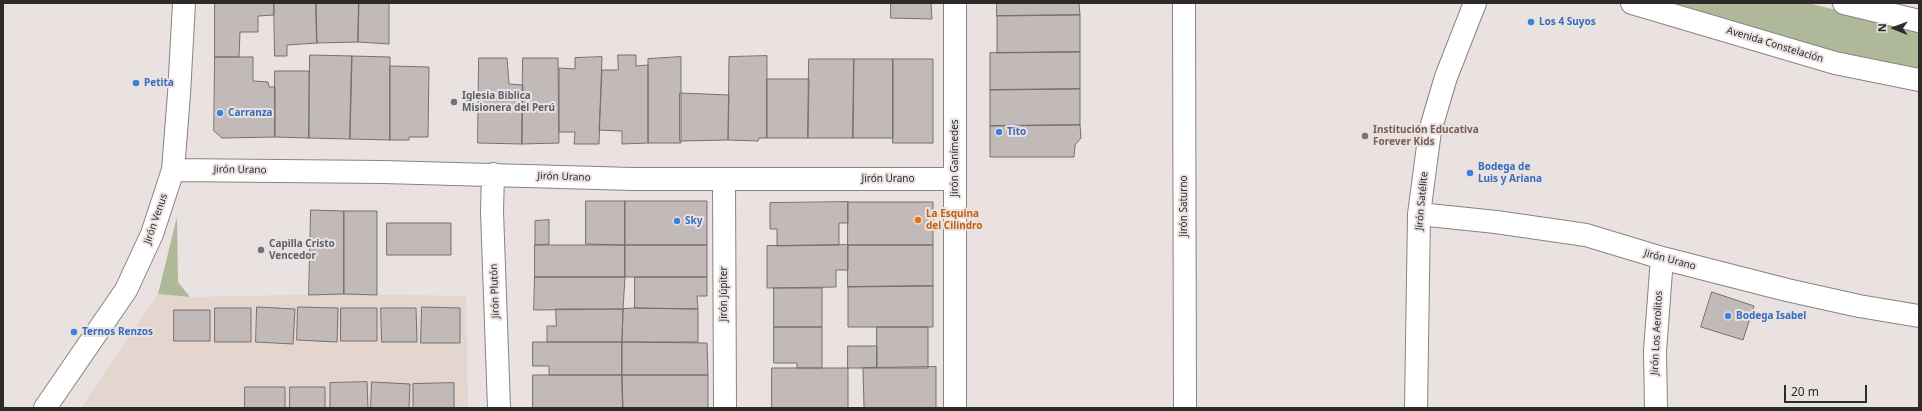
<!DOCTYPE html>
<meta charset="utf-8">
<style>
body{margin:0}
#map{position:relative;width:1922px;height:411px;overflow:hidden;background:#e9e2e0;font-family:"Noto Sans",sans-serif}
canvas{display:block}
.frame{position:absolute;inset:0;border:4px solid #2d2a29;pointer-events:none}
.north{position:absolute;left:1874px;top:8px;width:40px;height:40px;-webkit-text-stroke:3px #e9e2e0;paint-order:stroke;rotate:271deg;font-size:11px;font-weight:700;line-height:16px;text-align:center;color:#2d2a29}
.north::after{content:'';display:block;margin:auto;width:14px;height:18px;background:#2d2a29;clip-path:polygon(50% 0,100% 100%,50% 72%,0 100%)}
.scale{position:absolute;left:1784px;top:385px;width:83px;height:18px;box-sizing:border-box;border:2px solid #2d2a29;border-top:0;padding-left:5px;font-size:12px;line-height:14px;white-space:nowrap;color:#2d2a29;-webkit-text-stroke:3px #e9e2e0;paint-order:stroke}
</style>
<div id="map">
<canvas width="1922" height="411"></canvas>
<div class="frame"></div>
<div class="north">N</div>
<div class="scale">20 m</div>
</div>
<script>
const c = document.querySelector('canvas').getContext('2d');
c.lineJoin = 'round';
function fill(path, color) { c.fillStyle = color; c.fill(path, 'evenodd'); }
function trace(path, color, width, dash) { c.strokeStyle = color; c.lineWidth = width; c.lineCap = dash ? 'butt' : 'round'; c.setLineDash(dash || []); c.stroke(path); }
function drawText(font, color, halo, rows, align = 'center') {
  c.font = font + ' "Noto Sans",sans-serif'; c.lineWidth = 4; c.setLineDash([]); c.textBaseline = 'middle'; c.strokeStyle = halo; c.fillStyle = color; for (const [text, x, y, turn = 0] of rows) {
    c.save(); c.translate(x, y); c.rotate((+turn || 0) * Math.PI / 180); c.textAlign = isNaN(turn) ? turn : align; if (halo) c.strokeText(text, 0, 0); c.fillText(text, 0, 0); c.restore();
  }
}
fill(new Path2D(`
 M158,294l32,3 154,-3 122,2 2,112h-387z`), '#e4d5cf');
fill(new Path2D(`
 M1673,3h135l111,28v37l-78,-14z
 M177,217l1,65 12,15 -32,-3z`), '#afb999');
const building = new Path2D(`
 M215,3h59v12l-16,1v16h-18l-1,25h-24z
 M274,3h42l1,40 -30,2v11h-12z
 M316,3h43l-1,39 -41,1z
 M359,3h30v41l-31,-2z
 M891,3h40l1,16 -41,-1z
 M997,3h82l1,12 -83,1z
 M1080,15v37l-83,1v-37z
 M1080,52v37l-90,1v-37z
 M310,55l42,1 -2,83 -41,-1z
 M618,55h18v11l12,-1v78l-26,1v-13l-23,-1 3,-60h16z
 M352,56l38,1v83l-40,-1z
 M767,56v82h-8l-1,3 -30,-1 1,-83z
 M215,57h38v24l15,1 1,5h6v50l-53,1 -8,-7z
 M602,57l-3,87h-25l1,-12h-16v-64l16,1v-11z
 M681,57v86h-33v-84z
 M479,58h28l2,26 14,1 -1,59 -44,-1z
 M523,58h35l1,85 -37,1z
 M809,59h45l-1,79h-45z
 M854,59h39v79h-40z
 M893,59h40v84h-40z
 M390,66l39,1 -1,70h-19v3h-19z
 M275,71h34v67l-34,-1z
 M767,79h42l-1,59h-41z
 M1080,89v36l-90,1v-36z
 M680,93l49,2 -1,45 -48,1z
 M1080,125l1,13 -6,7 -1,12h-84v-31z
 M586,201h39v44l-39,-1z
 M625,201h82v44h-82z
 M848,202v21h-9v22l-62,1v-17h-7v-26z
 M848,202h85v43h-85z
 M311,210l33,1v83l-35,1z
 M344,211h33v84l-33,-1z
 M549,220v24l-14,1v-24z
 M387,223h64v32h-64z
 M535,245h90v32h-90z
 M625,245h82v32h-82z
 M848,245v25h-12v17l-69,1v-42z
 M848,245h85v41l-85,1z
 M535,277h90l-2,32 -89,1z
 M635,277h72v19h-10l1,13 -63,-1z
 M933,286v41h-85v-40z
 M774,288h48v39h-48z
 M1712,292l42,14 -11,34 -42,-13z
 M257,307l38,2 -2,35 -37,-2z
 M298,307l40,1 -1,34 -40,-2z
 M422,307l38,1v35h-39z
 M215,308h36v34h-36z
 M341,308h36v33h-36z
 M381,308h35l1,34h-35z
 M635,308l63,1v33h-76l1,-33z
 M556,309h67l-1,33h-75v-16h9z
 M174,310h36v31h-36z
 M774,327h48v41h-25v-5h-23z
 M877,327h51v41h-51z
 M533,342h89v33h-73v-9h-16z
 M622,342l85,1 1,32h-86z
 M848,346h29v22h-29z
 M936,367v41h-72l-1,-40z
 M772,368h76v40h-76z
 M533,375h89l1,33h-90z
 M622,375h86v33h-85z
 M367,382l1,26h-38v-25z
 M372,382l38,2 -1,24h-38z
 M454,383v25h-41v-24z
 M245,387h40v21h-40z
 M290,387h35v21h-35z`);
fill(building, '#c2bab9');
trace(building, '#77706f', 1);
const minor = new Path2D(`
 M1184,3l1,405
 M173,170l210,2 250,7h322
 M493,174l-1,37 7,197
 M724,180l1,228
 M1419,214l77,8 90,13 76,23 125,32 72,16 60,10
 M45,408l81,-118 26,-56 21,-64 6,-76 5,-91
 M955,408v-405
 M1416,408l3,-194 11,-83 16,-54 29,-74
 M1656,408l-1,-57 7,-93`);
const tertiary = new Path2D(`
 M1632,3l203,60 84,17
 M1844,3l75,18`);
trace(minor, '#8a8381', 24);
trace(tertiary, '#8a8381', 24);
trace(minor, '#fff', 22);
trace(tertiary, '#fff', 22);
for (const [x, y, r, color] of [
 [1531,22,4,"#3f7fe0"],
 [136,83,4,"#3f7fe0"],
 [454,102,4,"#6b7280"],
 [220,113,4,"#3f7fe0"],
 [999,132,4,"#3f7fe0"],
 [1365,136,4,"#8d6e63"],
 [1470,173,4,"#3f7fe0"],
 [918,220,4,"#e8710a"],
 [677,221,4,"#3f7fe0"],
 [261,250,4,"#6b7280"],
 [1728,316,4,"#3f7fe0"],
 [74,332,4,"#3f7fe0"]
]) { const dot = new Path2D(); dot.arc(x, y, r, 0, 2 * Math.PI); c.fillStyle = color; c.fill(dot); trace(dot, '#e9e2e0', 1.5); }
drawText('bold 10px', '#366cbe', '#e9e2e0', [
 ["Los 4 Suyos",1539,22],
 ["Petita",144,83],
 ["Carranza",228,113],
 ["Tito",1007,132],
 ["Bodega de",1478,167],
 ["Luis y Ariana",1478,179],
 ["Sky",685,221],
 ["Bodega Isabel",1736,316],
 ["Ternos Renzos",82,332]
], 'left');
drawText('10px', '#2d2a29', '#e9e2e0', [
 ["Avenida Constelación",1775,45,17],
 ["Jirón Ganímedes",955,158,-90],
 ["Jirón Urano",240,170,1],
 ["Jirón Urano",564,177,2],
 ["Jirón Urano",888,179],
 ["Jirón Satélite",1422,201,-85],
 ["Jirón Saturno",1184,206,-90],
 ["Jirón Venus",156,219,-71],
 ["Jirón Urano",1670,260,15],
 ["Jirón Plutón",495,291,-92],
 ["Jirón Júpiter",724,294,-90],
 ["Jirón Los Aerolitos",1657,333,-87]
]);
drawText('bold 10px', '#5b616d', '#e9e2e0', [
 ["Iglesia Biblica",462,96],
 ["Misionera del Perú",462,108],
 ["Capilla Cristo",269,244],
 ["Vencedor",269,256]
], 'left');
drawText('bold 10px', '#785e54', '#e9e2e0', [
 ["Institución Educativa",1373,130],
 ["Forever Kids",1373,142]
], 'left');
drawText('bold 10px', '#c56008', '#e9e2e0', [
 ["La Esquina",926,214],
 ["del Cilindro",926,226]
], 'left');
</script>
